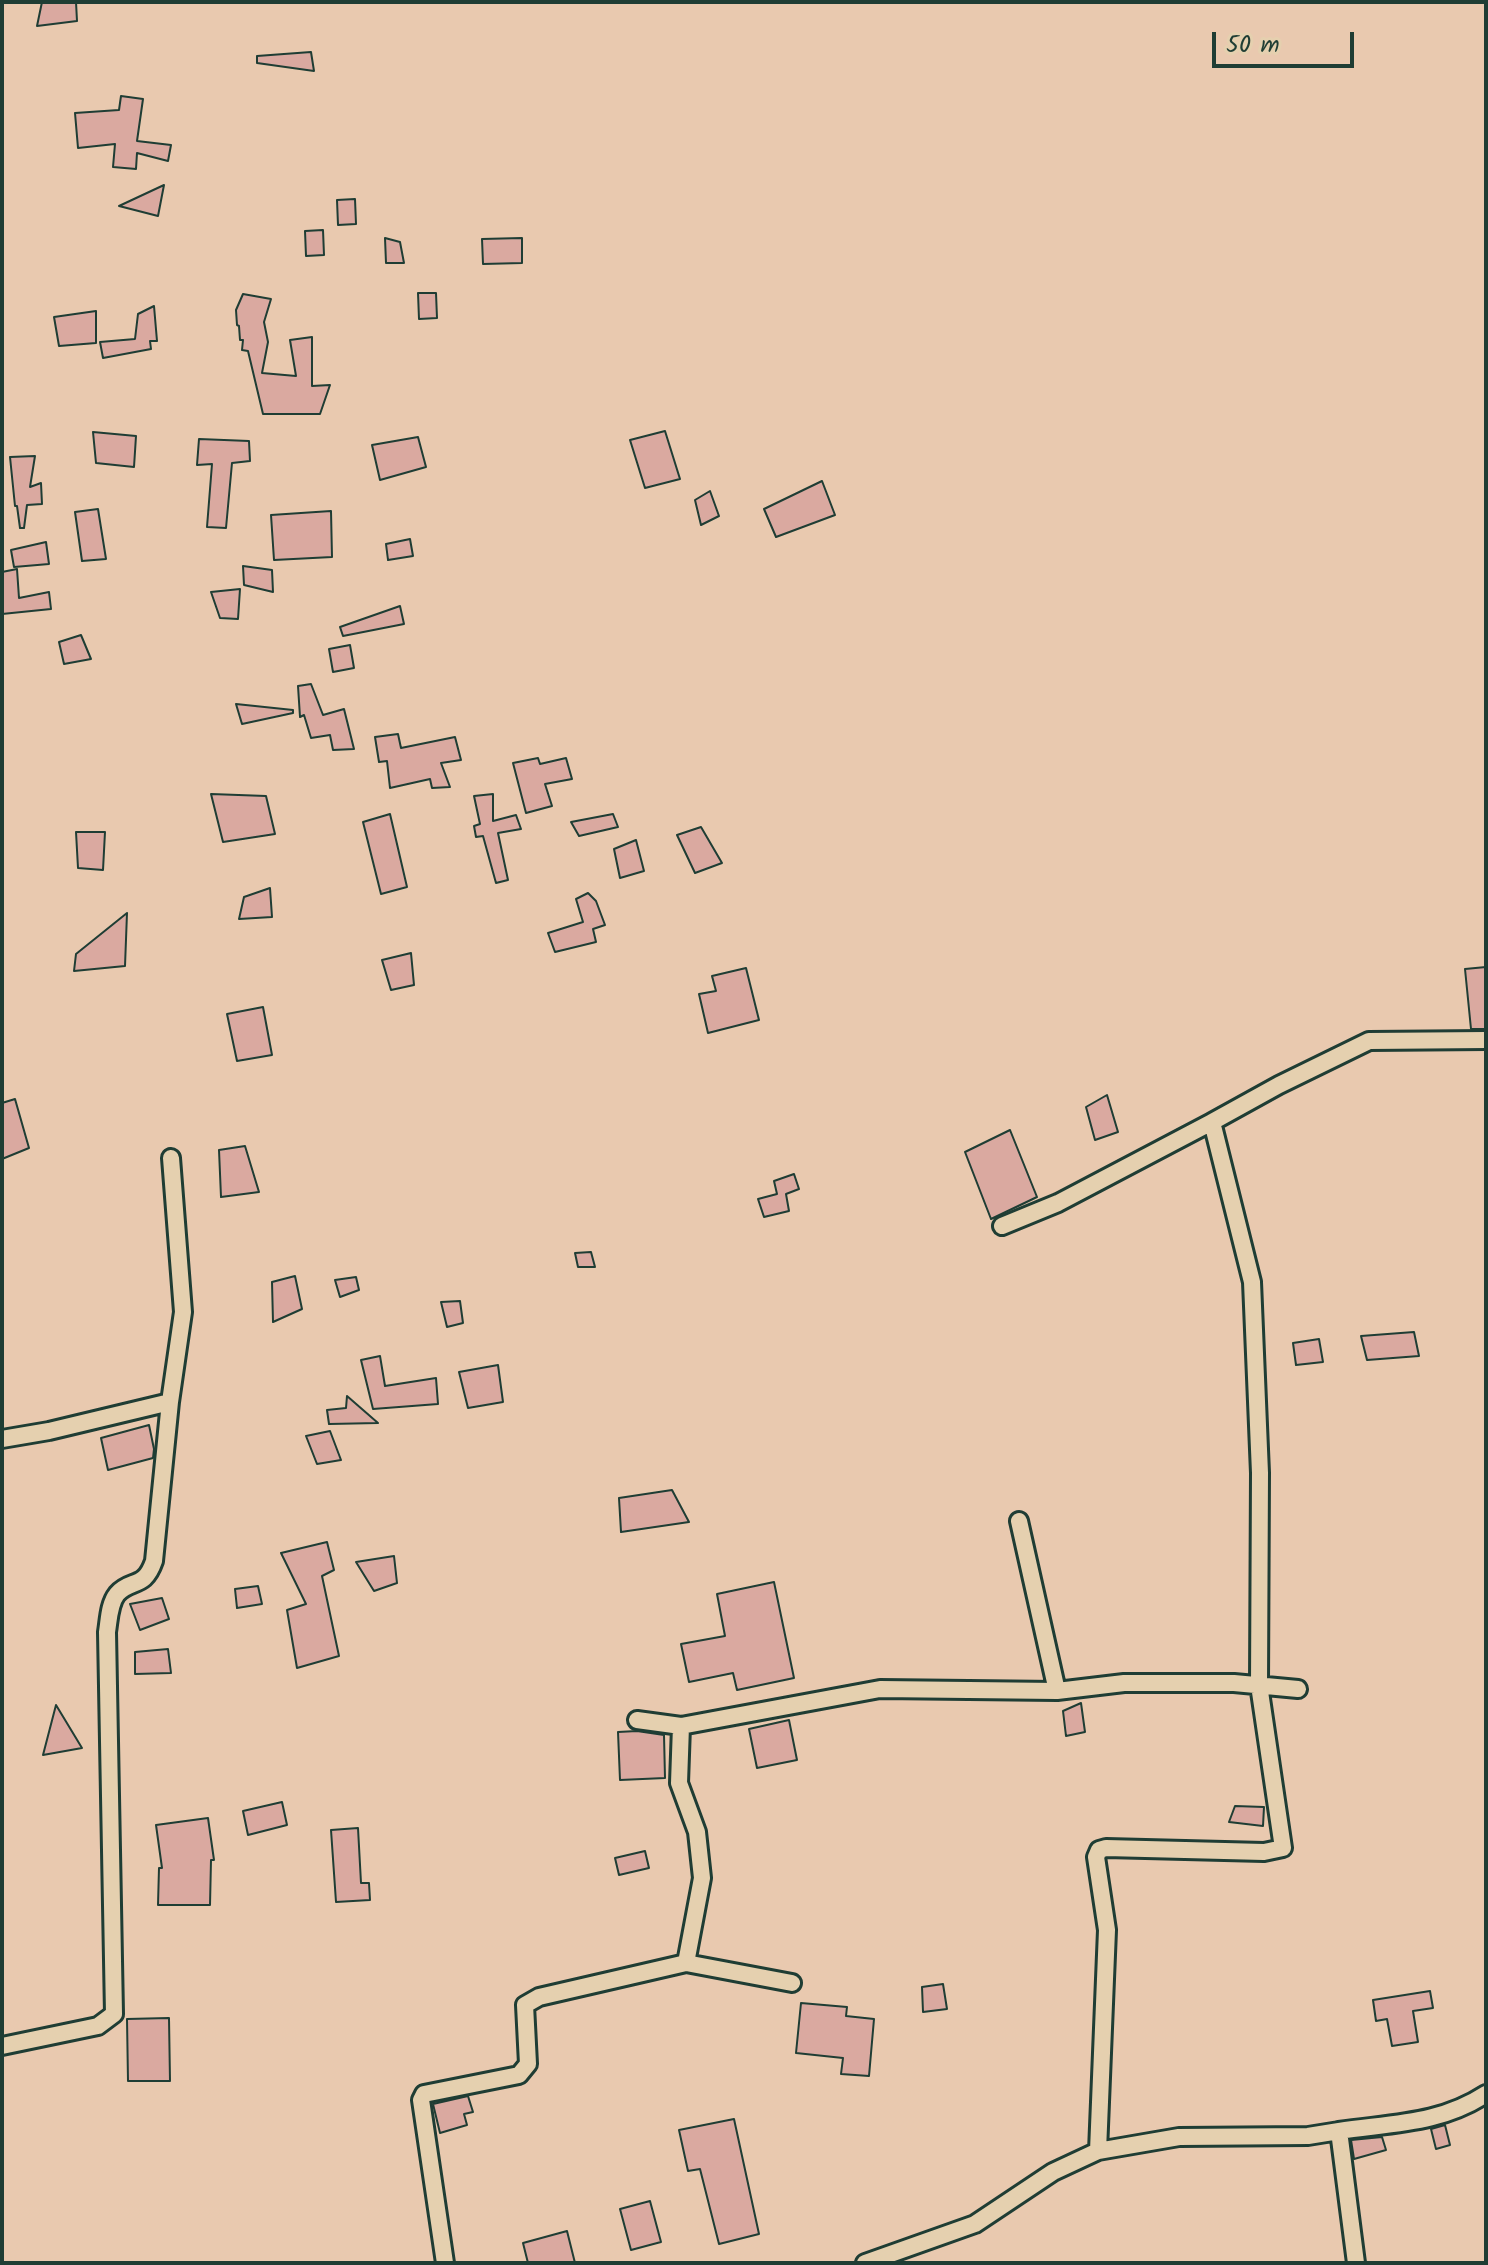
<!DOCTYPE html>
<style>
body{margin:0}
#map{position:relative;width:1488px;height:2265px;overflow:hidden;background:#e9c9af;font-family:Kalam,sans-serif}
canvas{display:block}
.frame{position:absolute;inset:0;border:4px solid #1f3d34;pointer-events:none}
.scale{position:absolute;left:1212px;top:32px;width:142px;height:36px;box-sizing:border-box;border:4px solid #1f3d34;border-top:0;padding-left:10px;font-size:24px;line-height:28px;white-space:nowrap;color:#1f3d34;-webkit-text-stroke:6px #e5d0af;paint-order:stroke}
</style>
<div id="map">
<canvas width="1488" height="2265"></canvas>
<div class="frame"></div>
<div class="scale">50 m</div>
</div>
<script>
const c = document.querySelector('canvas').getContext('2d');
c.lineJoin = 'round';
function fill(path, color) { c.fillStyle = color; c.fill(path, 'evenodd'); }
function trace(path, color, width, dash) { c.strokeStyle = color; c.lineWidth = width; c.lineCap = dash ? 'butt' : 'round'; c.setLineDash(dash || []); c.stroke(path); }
const building = new Path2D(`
 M42,2h34l1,19 -40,5z
 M311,52l3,19 -57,-8v-7z
 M121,96l22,3 -6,42 34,4 -3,16 -31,-8 -1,16 -23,-2 2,-23 -37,4 -3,-35 44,-3z
 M164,185l-6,31 -39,-10z
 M355,199l1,25 -18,1 -1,-25z
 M323,230l1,25 -18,1 -1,-25z
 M385,238l15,4 4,21h-18z
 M522,238v25l-39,1 -1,-25z
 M418,293h18l1,25 -18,1z
 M243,294l28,5 -7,23 4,20 -6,31 34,3 -6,-36 22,-3v49l18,-1 -10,29h-57l-15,-63 -6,-1 1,-10h-3l-1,-14 -2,-1 -1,-15z
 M154,306l3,35h-7l1,8 -48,9 -3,-16 35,-3 3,-25z
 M96,311v32l-37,3 -5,-29z
 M665,431l15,48 -35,9 -15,-48z
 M93,432l43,4 -2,31 -38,-4z
 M418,437l8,30 -46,13 -8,-35z
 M199,439l50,2 1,20 -18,2 -6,65 -19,-1 5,-63 -15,1z
 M35,456l-5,31 11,-4 1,21 -15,1 -3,23h-4l-3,-22h-2l-5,-49z
 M822,481l13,34 -59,22 -12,-28z
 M710,491l9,25 -18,9 -6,-25z
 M98,509l8,50 -24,2 -7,-49z
 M331,511l1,46 -58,3 -3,-45z
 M410,539l3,17 -25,4 -2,-16z
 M46,542l3,22 -35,3 -3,-17z
 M243,566l29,4 1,22 -29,-7z
 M17,569l2,29 30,-6 2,17 -49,5v-42z
 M240,589l-2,30 -18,-1 -9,-26z
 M400,606l4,18 -61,12 -3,-9z
 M81,635l10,24 -27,5 -5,-22z
 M350,645l4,23 -21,4 -4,-23z
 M311,684l12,31 21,-6 10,40 -21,1 -3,-15 -19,3 -7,-23 -4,2 -2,-31z
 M236,704l57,6v3l-51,11z
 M398,734l3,14 54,-11 6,23 -20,3 9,24 -18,1 -2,-9 -40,9 -3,-27 -8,1 -4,-25z
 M538,758l2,6 26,-6 6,21 -27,5 7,22 -26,7 -13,-50z
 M211,794l55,2 9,38 -52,8z
 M493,794v27l23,-6 5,14 -23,4 10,47 -12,3 -13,-47 -7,1 -2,-11 6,-2 -6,-28z
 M390,814l17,73 -26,7 -18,-72z
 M613,814l5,13 -39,9 -8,-14z
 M701,827l21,36 -27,10 -18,-38z
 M76,832h29l-2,38 -25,-2z
 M636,840l8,31 -24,7 -6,-29z
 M270,888l2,29 -33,2 5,-22z
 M588,893l8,8 9,24 -12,4 3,13 -41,10 -7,-19 35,-11 -7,-23z
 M127,913l-2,53 -51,5 2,-17z
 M411,953l3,32 -23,5 -9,-30z
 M1486,967v62h-15l-6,-60z
 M746,968l13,52 -51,13 -9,-39 17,-3 -4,-15z
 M263,1007l9,48 -35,6 -10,-47z
 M1107,1095l11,37 -23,8 -9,-33z
 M15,1099l14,49 -27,11v-56z
 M1010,1130l27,67 -46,22 -26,-67z
 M245,1146l14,46 -38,5 -2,-47z
 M794,1174l5,15 -13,5 3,17 -25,6 -6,-18 19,-5 -3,-13z
 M591,1252l4,15h-17l-3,-14z
 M295,1276l7,33 -29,13 -1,-40z
 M356,1277l3,13 -19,7 -5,-17z
 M460,1301l3,22 -16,4 -6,-25z
 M1414,1332l5,24 -52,4 -6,-24z
 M1319,1339l4,23 -27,3 -3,-22z
 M380,1356l5,30 51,-8 2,26 -65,5 -12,-49z
 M498,1365l5,37 -35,6 -9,-36z
 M347,1396l31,27 -49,1 -2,-14 19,-2z
 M149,1425l5,24 -1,9 -45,12 -7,-32z
 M330,1431l11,29 -24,4 -11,-28z
 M672,1490l17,32 -68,10 -2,-34z
 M327,1542l7,28 -12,6 17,80 -42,12 -10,-58 19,-6 -25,-51z
 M394,1556l3,27 -23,8 -18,-29z
 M774,1582l20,96 -57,12 -4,-17 -44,9 -8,-38 44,-8 -8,-42z
 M258,1586l4,18 -25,4 -2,-19z
 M162,1598l7,21 -29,11 -10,-26z
 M168,1649l3,24 -36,1v-22z
 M1081,1703l4,29 -19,4 -3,-25z
 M56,1705l26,43 -39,7z
 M789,1720l8,40 -40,8 -8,-39z
 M637,1731l27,4 1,43 -45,2 -2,-48z
 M282,1802l5,23 -39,10 -5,-24z
 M1235,1806l29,1 -1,19 -34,-4z
 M208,1818l6,42h-3l-1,45h-52l1,-37h3l-6,-43z
 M358,1828l3,55h8l1,17 -34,2 -5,-72z
 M645,1851l4,17 -30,7 -4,-17z
 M943,1984l4,25 -24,3 -1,-25z
 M1430,1991l3,17 -20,3 5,31 -26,4 -5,-27 -11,2 -3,-21z
 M801,2003l46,4 -1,9 28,3 -5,57 -28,-2 2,-16 -47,-5z
 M169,2018l1,63h-42l-1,-62z
 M468,2096l5,16 -9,2 3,11 -27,8 -7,-29z
 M734,2119l25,115 -40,10 -19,-75 -12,2 -9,-41z
 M1445,2125l5,20 -14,4 -5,-20z
 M1382,2137l4,13 -32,9 -3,-19z
 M650,2201l11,41 -30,8 -11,-41z
 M567,2231l8,32h-47l-5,-20z`);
fill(building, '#daa9a0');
trace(building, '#1f3d34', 2);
const street = new Path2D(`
 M1212,1122l67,-37 90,-44 117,-1
 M1002,1226l56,-23 154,-81 40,160 8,191 -1,212 24,163 -19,4 -158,-4 -7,2 -3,7 11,73 -9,221
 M2,1439l47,-8 121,-29
 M1019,1521l38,170
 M637,1720l44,6 -2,57 18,49 5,46 -16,85
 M681,1726l199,-37 177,2 67,-8h110l64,6
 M2,2046l96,-20 16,-12 -7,-382c2,-12 2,-28 10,-38 14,-16 27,-4 37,-33l16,-159 13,-90 -12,-154
 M445,2263l-24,-163 3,-6 95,-19 9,-11 -3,-59 14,-8 147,-34 106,20
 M865,2263l110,-39 78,-52 45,-21 81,-14 129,-1 31,-5
 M1356,2263l-17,-132c54,-8 101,-7 147,-37`);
trace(street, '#1f3d34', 22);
trace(street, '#e5d0af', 16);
</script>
